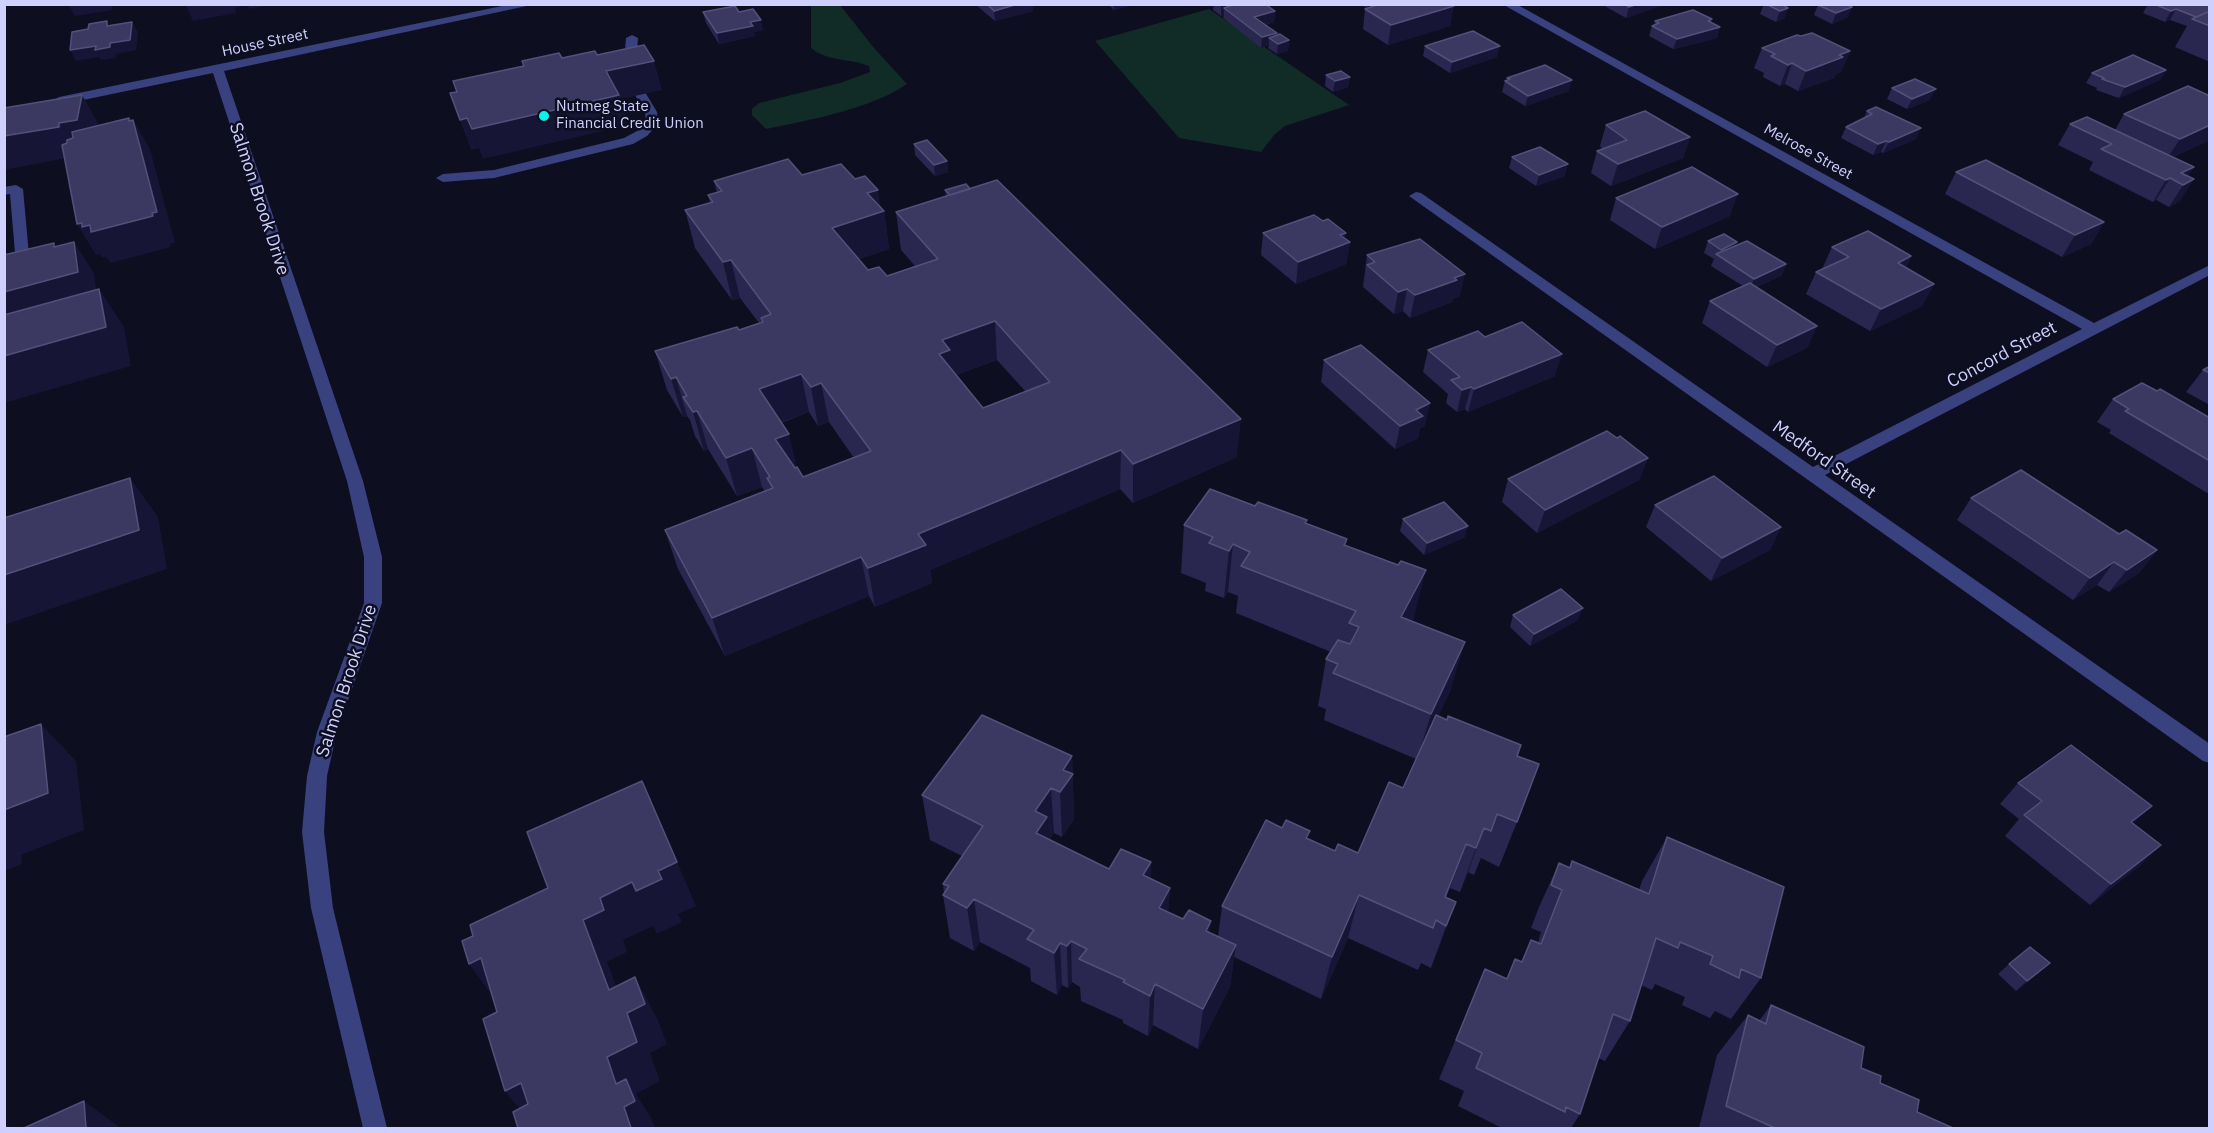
<!DOCTYPE html>
<style>
body{margin:0}
#map{position:relative;width:2214px;height:1133px;overflow:hidden;background:#0e0e21;font-family:"IBM Plex Sans",sans-serif}
canvas{display:block}
.frame{position:absolute;inset:0;border:6px solid #cfd0fe;pointer-events:none}
</style>
<div id="map">
<canvas width="2214" height="1133"></canvas>
<div class="frame"></div>
</div>
<script>
const c = document.querySelector('canvas').getContext('2d');
c.lineJoin = 'round';
function fill(path, color) { c.fillStyle = color; c.fill(path, 'evenodd'); }
function trace(path, color, width, dash) { c.strokeStyle = color; c.lineWidth = width; c.lineCap = dash ? 'butt' : 'round'; c.setLineDash(dash || []); c.stroke(path); }
function drawText(font, color, halo, rows, align = 'center') {
  c.font = font + ' "IBM Plex Sans",sans-serif'; c.lineWidth = 5; c.setLineDash([]); c.textBaseline = 'middle'; c.strokeStyle = halo; c.fillStyle = color; for (const [text, x, y, turn = 0] of rows) {
    c.save(); c.translate(x, y); c.rotate((+turn || 0) * Math.PI / 180); c.textAlign = isNaN(turn) ? turn : align; if (halo) c.strokeText(text, 0, 0); c.fillText(text, 0, 0); c.restore();
  }
}
fill(new Path2D(`
 M811,5h29l34,43 33,36c-36,25 -98,36 -141,45l-14,-14v-6l7,-6 81,-20 30,-11 -1,-6c-20,-8 -41,-4 -58,-18z
 M1209,9l140,96 -64,21 -10,8 -14,18 -82,-14 -84,-97z`), '#112b26');
fill(new Path2D(`
 M512,4h24l-312,67 139,410 19,76v46l-45,129 -10,44 -3,56 9,76 54,220h-24l-52,-220 -9,-76 5,-56 10,-44 47,-129v-46l-17,-76 -134,-408 -154,32 -6,-4 6,-4z
 M1502,4h14l578,319 116,-58v10l-385,200 385,269v19l-7,-2 -794,-565 7,-4 5,1 392,274 269,-138z
 M632,35l6,3 -1,13 -6,18 -6,4 -6,-4 6,-18 1,-13z
 M641,91l4,1 12,20 1,12 -11,12 -14,8 -139,34 -51,4 -7,-4 7,-4 51,-4 130,-32 15,-8 7,-7 -1,-11 -10,-17z
 M16,185l7,4 6,66 -2,3 -23,6v-9l11,-2 -5,-59 -6,1v-8z`), '#3a417f');
fill(new Path2D(`
 M975,4h58v7l-38,10z
 M1108,4h29l-23,6z
 M1214,4h51l10,7 -1,11 -9,3 11,10 13,5 -1,11 -11,3 -9,-6 1,-3 -8,3 -38,-30 1,-3 -3,1 -8,-6z
 M1360,4h92l-2,22 -62,19 -25,-16 2,-20 2,-1z
 M1601,4h65l-40,14z
 M1764,4h17l4,14 -9,4 -16,-8z
 M2148,4h62v58l-35,-15 12,-21 -17,-6 -5,2 -22,-9z
 M1818,5l30,12 -16,7 -18,-9z
 M703,12h36l24,18 -9,2 1,4 -36,8 -13,-21z
 M1712,19l-1,4 9,4 -3,11 -44,11 -24,-13 3,-10 2,-1 1,-4z
 M1801,36l49,15 -9,21 -5,2 -2,4 -36,13 -13,-7 -5,2 -17,-9 1,-4 -10,-5 8,-20z
 M1425,46l72,11 -47,16 -27,-17z
 M2166,70l-6,10 -41,18 -23,-8 1,-2 -11,-5 6,-10z
 M1326,75l24,2 -2,10 -15,5 -8,-6z
 M1507,78l62,13 -44,15 -23,-14 3,-11h2z
 M1892,88l38,12 -23,9 -20,-10z
 M2210,96v44l-37,17 15,20 -8,24 -11,6 -13,-7 -3,2 -64,-32 4,-8 -35,-17 12,-21 45,6 9,-16z
 M1867,111l49,28 -33,14 -2,-1 -8,3 -32,-17 5,-11 18,-9z
 M1606,125l84,12 -7,21 -72,28 -20,-13 6,-22 6,-2 -3,-3z
 M914,144l33,17 1,11 -13,4 -20,-21z
 M1512,157l53,19 -29,10 -27,-18z
 M1956,172l148,50 -13,22 -29,13 -117,-63z
 M802,175l78,32 4,4 5,38 -30,10 9,11 19,6 28,-10 -14,-16 -5,-38 50,-16 -1,-6 292,267 -104,46 -13,-14 -190,81 2,13 -57,24 -6,-11 -144,60 -47,-87 -13,-39 100,-38 -3,-5 -25,9 -29,-47 -4,2 -9,-15 -5,-16 -3,-4 -4,1 -16,-27 -12,-39 84,-21 20,-7 -19,-25 -8,2 -37,-52 -10,-38 25,-7 -2,-8 9,-2 -3,-12zM997,360l29,32 -43,16 -27,-33zM809,412l9,14 11,-4 25,36 -51,19 -7,-10 -15,-44z
 M1616,198l114,18 -75,33 -45,-29z
 M1263,233l82,6 5,3 -4,22 -50,20 -35,-29z
 M1708,241l29,1 -1,4 50,18 -5,12 -25,11 61,39 -10,22 -40,19 -65,-44 8,-22 33,-15 -32,-20 3,-7 -10,-6z
 M1832,247l79,9 -5,11 28,17 -12,22 -52,25 -64,-37 10,-22 6,-3z
 M1367,255l93,41 -7,3 -1,3 -42,16 -7,-7 -9,3 -31,-27z
 M1485,337l70,39 -87,36 -3,-3 -8,3 -11,-9 2,-9 -25,-22 5,-22z
 M1324,360l101,66 -5,2 -2,10 -23,11 -74,-67z
 M2210,366v39l-24,-13 17,-22z
 M2157,391l53,27v74l-3,1 -98,-60 2,-3 -14,-8 16,-23z
 M1617,438l31,20 -9,22 -102,53 -35,-31 6,-23z
 M1971,498l148,36 38,16 -18,23 -30,19 -12,-7 -24,15 -116,-80z
 M1655,505l126,22 -11,23 -59,31 -65,-54z
 M1403,519l62,18 -41,18 -24,-24z
 M1306,524l41,15 -1,6 68,72 -2,4 39,68 -13,27 79,40v66l-18,45 -18,-9 -7,17 -6,-3 -8,20 -10,-4 -4,10 10,4 -25,66 -10,-5 -3,7 -70,-32 -27,61 -87,-42 -4,30 -32,62 -45,-24 -5,11 -25,-13v-3l-42,-19 -1,-14 -8,-5 -4,6 -6,-3 -5,10 -26,-14 -1,-13 -50,-26 -6,9 -24,-13 -7,-43 1,-2 -1,-9 19,-28 -32,-16 -8,-45 150,-39 2,63 -12,18 -8,-4 -5,7 60,29 42,-7 -1,17 20,9 -2,24 50,25 4,-31 60,-78 53,23 23,2 45,-65 13,-29 -92,-39 2,-11 -8,-3 8,-47 5,-7 -95,-39 2,-17 -10,-4 -4,6 -19,-7 1,-8 -25,-10 3,-48z
 M1513,615l65,5 -48,26 -20,-19z
 M2018,783l116,41 27,21 -22,21 -49,39 -85,-69 14,-17 -19,-15z
 M1667,837l94,141 -30,41 -16,-8 -5,7 -28,-13 3,-8 -30,-13 -3,6 -11,-5 -11,36 -25,40 -7,-3 -18,56 -9,14h-69l-44,-22 6,-15 -25,-12 29,-69 17,-41 21,10 9,-20 6,3 10,-22 7,3 3,-11 -10,-4 8,-21 20,-44 10,4 3,-6 67,29 3,-9z
 M2009,964l30,9 -23,18 -18,-17z
 M1771,1005l90,63 56,44 36,16h-254l18,-73 31,-40 11,6z`), '#29274f');
fill(new Path2D(`
 M77,4h36l-1,6 -37,6 -6,-10z
 M185,4h88l-24,5 -1,-4 -13,3 1,5 -43,8z
 M1018,4h15v7l-38,10 -1,-10z
 M1114,4h23l-23,6z
 M1224,4h22l-22,4v7l-3,1v-11z
 M1367,4h13l-13,4z
 M1638,4h28l-40,14 3,-11z
 M1454,6l-4,20 -62,19 3,-20z
 M1852,7l-4,10 -16,7 4,-11z
 M1788,8l-3,10 -9,4 4,-11z
 M2176,9l-6,11 -5,2 6,-11z
 M1275,11l-1,11 -21,6 1,-11z
 M761,20l2,10 -9,2 1,4 -36,8 -2,-11 33,-11z
 M132,22l6,10 -2,18 -20,4v4l-15,2 -2,-3 -23,4 -6,-11 40,-7z
 M1720,27l-3,11 -44,11 4,-10z
 M1277,33l-1,9 -7,-4v7l-8,3 1,-11z
 M1289,40l-1,11 -11,3 1,-10z
 M1500,46l-3,11 -47,16 2,-11z
 M1850,51l-9,21 -5,2 -2,4 -36,13 8,-20z
 M654,61l8,29 -41,9 7,26 -145,34 -11,-30 134,-58z
 M1792,63l-7,21 -5,2 8,-21z
 M2166,70l-6,10 -41,18 6,-11z
 M1350,77l-2,10 -15,5 2,-11z
 M1572,80l-3,11 -44,15 3,-10z
 M1936,89l-6,11 -23,9 5,-10z
 M82,95l17,30 -22,31 -73,14v-34l55,-13z
 M129,118l7,13 -3,-11 17,29 25,94 -5,1 1,3 -60,16 -5,-6 -4,1 -2,-4 -4,1 -19,-31 5,-1 8,2 39,-104z
 M467,118l12,30 -8,2 -11,-30z
 M2210,125v15l-44,20 14,-21z
 M1921,128l-5,11 -33,14 6,-11z
 M1690,137l-7,21 -72,28 7,-22z
 M1886,141l-5,11 -8,3 5,-11z
 M947,161l1,11 -13,4 -1,-11z
 M1568,164l-3,12 -29,10 3,-11z
 M2194,167l-11,18 -2,-12z
 M2170,178l-14,22 -3,2 13,-22z
 M2194,179l-14,22 -11,6 14,-22z
 M878,190l3,22 3,-1 5,38 -51,17 -6,-38 35,-35z
 M1738,194l-8,22 -75,33 7,-22z
 M2104,222l-13,22 -29,13 13,-22z
 M1346,233l-2,11 6,-2 -4,22 -50,20 2,-22 42,-27z
 M74,242l20,31 4,30 -94,26v-37l50,-45v-4l20,30z
 M1737,242l-4,12 -14,2 2,-6z
 M1911,256l-11,22 -2,-15z
 M731,260l9,38 -8,2 -9,-38z
 M1786,264l-5,12 -32,14 5,-11z
 M1465,274l-5,22 -7,3 -1,3 -42,16 5,-23z
 M1934,284l-12,22 -52,25 11,-22z
 M99,289l25,38 7,39 -127,37v-47z
 M1407,289l-4,22 -9,3 4,-22z
 M995,321l2,39 -44,16 -14,-22 3,-14z
 M1817,326l-10,22 -40,19 10,-22z
 M1562,354l-7,22 -87,36 6,-23z
 M801,374l8,38 -41,15 -9,-38z
 M676,377l11,39 -4,1 -12,-38z
 M821,383l8,39 -11,4 -7,-39z
 M1471,387l-6,22 -8,3 5,-22z
 M1430,403l-5,23 -5,2 -2,10 -23,11 5,-23 16,-16z
 M697,411l11,38 -4,2 -11,-39z
 M1241,419l-4,38 -104,46v-39z
 M789,434l9,39 -23,-34z
 M752,448l10,39 -25,9 -11,-38z
 M1121,450l-1,39 -190,81 2,13 -57,24 -7,-39 50,-34z
 M1648,458l-9,22 -102,53 8,-23z
 M130,478l28,39 9,52 -163,56v-50z
 M1468,526l-3,11 -41,18 3,-12z
 M1781,527l-11,23 -59,31 11,-23z
 M1233,544l-5,48 -4,6 5,-47z
 M2157,550l-18,23 -30,19 18,-22z
 M861,557l8,39 -144,60 -13,-38z
 M2114,562l-17,23 -24,15 17,-22z
 M1426,570l-12,47 -25,47 12,-47z
 M1583,608l-5,12 -48,26 4,-12z
 M1465,642l-14,47 -34,71 14,-46z
 M41,724l35,37 8,69 -63,25 1,9 -18,7v-61z
 M1072,756l2,63 -12,18 -2,-45 3,-22z
 M642,781l54,125 -18,8 4,8 -25,12 -4,-8 -30,14 4,12 -20,10 25,66 -5,-15 8,-36 22,41 10,26 -17,9 10,28 -24,13 14,22 5,12h-24l-24,-71 2,-67 -26,-70 17,-22 58,-27z
 M1051,788l3,45 -5,7 -10,38 -4,-67z
 M2152,806l-22,21 1,-5z
 M1484,828l-16,44 -8,20 16,-44z
 M1466,844l-16,44 -13,33 8,-24z
 M2161,845l-22,21 -49,39 21,-21z
 M1151,862l-2,44 -6,-31z
 M1170,888l-3,43 -8,-23z
 M1359,895l-11,43 -27,61 11,-42z
 M974,899l6,43 -6,9 -7,-43z
 M1456,902l-16,43 -9,23 15,-42z
 M1211,921l-4,43 -1,-33z
 M1071,941l1,41 -4,6 -1,-42z
 M1060,943l2,42 -5,10 -3,-42z
 M1236,945l-6,42 -32,62 5,-40z
 M481,958l18,47 -30,-41z
 M2050,963l-11,10 -23,18 11,-10z
 M1155,984l-2,41 -5,11 2,-40z
 M521,1083l29,38 -15,7 -30,-37z
 M84,1101l34,25v2h-32z
 M5,1124l7,4h-7z`), '#171535');
const building = new Path2D(`
 M987,4h31l-24,7z
 M1236,4h29l10,7 -21,6 23,16 -15,4 -38,-29z
 M1380,4h72l2,2 -63,19 -26,-16z
 M1624,4h14l-9,3z
 M1766,4h15l7,4 -8,3z
 M1847,4l5,3 -16,6 -18,-8z
 M2154,4h56v7l-14,6 -20,-8 -5,2z
 M735,6l4,6 14,-3 8,11 -11,2 3,4 -36,7 -14,-21z
 M1693,10l19,9 -4,2 12,6 -43,12 -25,-13 7,-3 -4,-2z
 M2210,11v15l-18,-7z
 M107,21v5l25,-4 -2,18 -20,3v4l-15,3 1,-4 -26,4 2,-18 16,-3 1,-5z
 M1473,31l27,15 -48,16 -27,-16z
 M1812,33l38,18 -11,4 4,2 -37,14 -14,-8 -4,2 -17,-9 4,-2 -13,-6 35,-13 4,1z
 M1280,34l9,6 -11,4 -9,-6z
 M644,45l10,16 -48,10 13,24 -147,34 -5,-11 -7,2 -10,-27 7,-1 -4,-11 71,-15 -2,-5 37,-8 3,5 33,-7 2,4z
 M2133,55l33,15 -41,17 -23,-8 2,-1 -12,-5z
 M1545,65l27,15 -44,16 -23,-15 5,-2 -3,-1z
 M1341,71l9,6 -15,4 -9,-6z
 M1915,79l21,10 -24,10 -20,-11z
 M2188,86l22,10v29l-30,14 -56,-25z
 M82,95l-5,25 -18,3v4l-55,9v-28z
 M1876,107l45,21 -32,14 -3,-1 -8,3 -32,-17 26,-13 -5,-3z
 M1645,111l45,26 -72,27 -21,-13 30,-11 -21,-15z
 M2087,117l107,50 -13,6 13,6 -11,6 -13,-7 -4,2 -65,-31 11,-5 -42,-20z
 M129,118v3l4,-1 24,92 -5,1 1,3 -62,16 -1,-7 -8,2v-4l-5,1 -15,-79 5,-2v-3l6,-2 -1,-6z
 M927,140l20,21 -13,4 -20,-21z
 M1540,147l28,17 -29,11 -27,-18z
 M788,159l14,16 39,-11 14,15 10,-3 13,14 -11,3 17,18 -52,17 36,42 11,-3 8,9 51,-17 -42,-47 101,-32 244,239 -108,45 -12,-14 -203,84 8,11 -58,23 -7,-11 -149,61 -47,-88 108,-42 -6,-10 3,-1 -18,-29 -26,10 -29,-47 -4,1 -10,-15 4,-1 -11,-19 -5,2 -16,-28 82,-24 2,3 24,-8 -2,-4 10,-4 -40,-54 -8,2 -38,-52 28,-8 -5,-7 14,-4 -8,-10zM995,321l55,61 -67,26 -44,-54 11,-4 -8,-10zM801,374l10,13 10,-4 50,68 -68,26 -6,-10 -2,1 -20,-29 14,-5 -30,-45z
 M1986,160l118,62 -29,13 -119,-63z
 M1692,167l46,27 -76,33 -46,-29z
 M966,184l4,5 -20,6 -5,-5z
 M1314,215l9,6 5,-2 18,14 -6,2 10,7 -52,20 -35,-29z
 M1868,231l43,25 -13,7 36,21 -53,25 -65,-37 33,-15 -17,-10z
 M1724,234l13,8 -16,8 -13,-9z
 M1420,239l45,35 -11,4 3,2 -42,15 -8,-6 -9,3 -31,-27 8,-3 -8,-7z
 M1747,241l39,23 -32,15 -38,-25z
 M74,242l4,30 -74,20v-37l50,-12v4z
 M1750,283l67,43 -40,19 -67,-44z
 M99,289l7,38 -102,29v-41z
 M1522,322l40,32 -88,35 -3,-2 -9,3 -11,-10 9,-3 -32,-27 50,-19 7,6z
 M1361,345l69,58 -14,7 7,6 -23,10 -76,-66z
 M2210,366v7l-7,-3z
 M2142,383l15,8 3,-2 50,29v43l-85,-50 4,-2 -16,-10z
 M1607,431l10,7 3,-2 28,22 -103,52 -37,-31z
 M2021,470l98,64 7,-4 31,20 -30,20 -13,-8 -24,16 -119,-80z
 M1714,476l67,51 -59,31 -67,-53z
 M130,478l9,52 -135,45v-57z
 M1210,489l45,17 3,-4 49,18 -2,3 42,16 -3,6 54,20 3,-4 25,9 -25,47 64,25 -34,72 -98,-41 5,-9 -12,-5 12,-19 12,4 9,-17 -10,-4 7,-12 -115,-45 9,-14 -17,-8 -4,7 -20,-8 4,-6 -29,-12z
 M1444,502l24,24 -41,17 -24,-24z
 M1561,589l22,19 -49,26 -21,-19z
 M982,715l90,41 -9,14 10,4 -13,18 -9,-4 -16,23 12,6 -11,16 73,36 12,-20 30,13 -8,13 27,13 -11,20 24,11 6,-9 22,11 -5,10 30,14 -33,64 -48,-25 -5,12 -27,-14 2,-2 -46,-21 8,-10 -16,-8 -4,5 -7,-3 -6,10 -27,-14 7,-9 -60,-31 -7,9 -24,-13 6,-9 -6,-2 40,-58 -61,-31z
 M1436,715l11,5 1,-4 73,29 -4,11 22,8 -22,58 -20,-8 -6,17 -7,-3 -8,20 -10,-4 -21,53 11,5 -10,24 -10,-6 -3,8 -74,-33 -27,62 -110,-51 44,-86 16,8 4,-8 24,11 -4,7 29,13 3,-7 20,9 31,-71 14,6z
 M41,724l7,69 -44,17v-73z
 M2071,745l81,61 -21,16 30,23 -50,39 -87,-69 18,-14 -24,-18z
 M642,781l35,81 -19,9 4,8 -26,12 -4,-9 -32,16 4,12 -21,10 26,70 26,-13 10,27 -18,9 10,29 -30,15 9,27 10,-5 9,22 -11,6 7,21h-113l-5,-16 15,-8 -7,-21 -16,8 -22,-72 14,-7 -16,-54 -12,6 -7,-23 11,-5 -3,-11 78,-37 -21,-56z
 M1667,837l117,50 -23,91 -20,-9 -2,9 -29,-14 3,-8 -33,-14 -2,6 -22,-10 -26,83 -17,-7 -33,100 -14,-7 -1,5 -89,-44 6,-15 -26,-13 29,-71 22,10 8,-20 7,3 9,-22 10,4 21,-54 -11,-5 8,-22 11,5 2,-7 77,33z
 M2030,947l20,16 -23,18 -18,-17z
 M1771,1005l93,42 -3,21 20,8 -1,7 39,17 -2,12 36,16h-178l-49,-22 22,-91 18,9z
 M84,1101l2,27h-62z`);
fill(building, '#3b3962');
trace(building, '#52517a', 1.5);
for (const [x, y, r, color] of [
 [544,116,6,"#05f4eb"]
]) { const dot = new Path2D(); dot.arc(x, y, r, 0, 2 * Math.PI); c.fillStyle = color; c.fill(dot); trace(dot, '#0e0e21', 2); }
drawText('15px', '#cfd0fe', '#0e0e21', [
 ["House Street",265,43,-12],
 ["Melrose Street",1808,152,29]
]);
drawText('15px', '#cfd0fe', '#0e0e21', [
 ["Nutmeg State",556,107],
 ["Financial Credit Union",556,124]
], 'left');
drawText('18px', '#cfd0fe', '#0e0e21', [
 ["Salmon Brook Drive",259,199,72],
 ["Concord Street",2002,355,-28],
 ["Medford Street",1824,460,35],
 ["Salmon Brook Drive",347,681,-72]
]);
</script>
